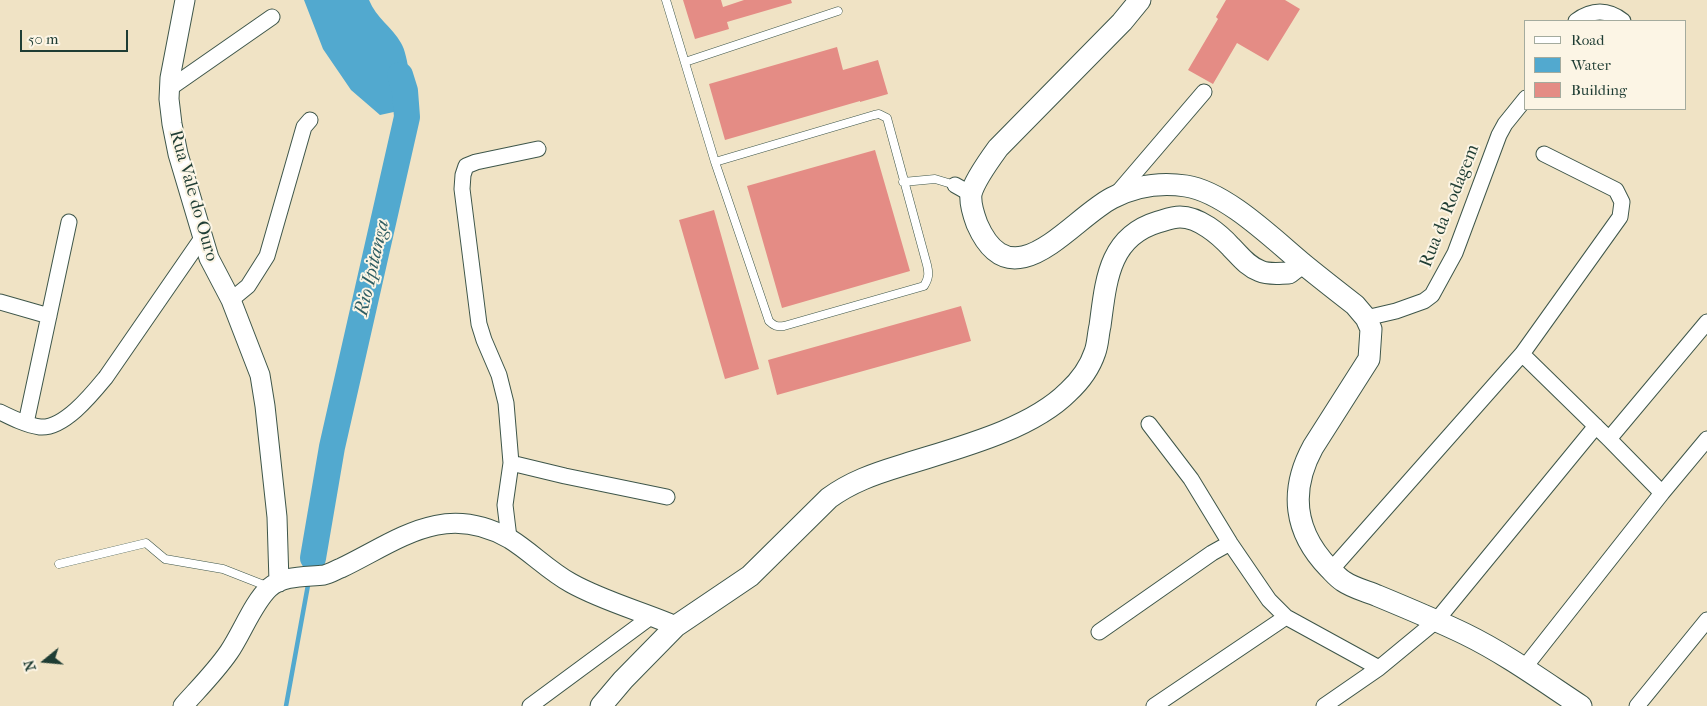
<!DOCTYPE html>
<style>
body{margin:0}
#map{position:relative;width:1707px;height:706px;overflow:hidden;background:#f0e3c5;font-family:"IM FELL French Canon",serif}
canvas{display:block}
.legend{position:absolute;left:1524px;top:20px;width:162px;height:90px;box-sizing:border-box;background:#fcf5e5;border:1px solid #a4ab9e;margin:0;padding:6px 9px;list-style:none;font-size:15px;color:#1f3d34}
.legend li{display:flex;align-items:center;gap:10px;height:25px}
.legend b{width:25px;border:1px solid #a4ab9e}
.north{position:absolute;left:20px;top:636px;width:50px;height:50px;-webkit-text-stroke:4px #fcf5e5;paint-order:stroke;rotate:253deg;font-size:14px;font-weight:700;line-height:20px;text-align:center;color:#1f3d34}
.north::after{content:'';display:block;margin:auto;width:18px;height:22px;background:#1f3d34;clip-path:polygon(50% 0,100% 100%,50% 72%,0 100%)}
.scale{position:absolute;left:20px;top:30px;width:108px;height:22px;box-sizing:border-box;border:2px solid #1f3d34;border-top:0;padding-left:6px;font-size:15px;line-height:18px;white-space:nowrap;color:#1f3d34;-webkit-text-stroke:4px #fcf5e5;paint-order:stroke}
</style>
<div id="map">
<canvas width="1707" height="706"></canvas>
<ul class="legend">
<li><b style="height:6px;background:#fff"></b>Road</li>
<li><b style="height:14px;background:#52a9cf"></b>Water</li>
<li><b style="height:14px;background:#e48c85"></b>Building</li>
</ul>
<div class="north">N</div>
<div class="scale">50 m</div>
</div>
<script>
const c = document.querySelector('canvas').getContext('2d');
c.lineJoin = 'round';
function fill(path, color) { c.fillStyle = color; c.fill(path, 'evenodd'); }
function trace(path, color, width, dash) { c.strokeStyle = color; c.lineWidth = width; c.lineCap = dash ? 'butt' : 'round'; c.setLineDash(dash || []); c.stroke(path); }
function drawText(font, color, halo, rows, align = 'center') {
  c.font = font + ' "IM FELL French Canon",serif'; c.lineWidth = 4; c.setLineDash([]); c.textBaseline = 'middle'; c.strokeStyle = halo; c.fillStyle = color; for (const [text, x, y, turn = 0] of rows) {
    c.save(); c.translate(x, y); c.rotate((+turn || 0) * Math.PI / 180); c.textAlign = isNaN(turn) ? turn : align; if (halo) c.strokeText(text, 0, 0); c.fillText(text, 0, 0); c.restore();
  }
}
fill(new Path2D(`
 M304,0h65c7,18 23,27 32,43 8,13 10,49 11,65l-32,7 -29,-25 -28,-41z`), '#52a9cf');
trace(new Path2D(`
 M286,706l22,-121`), '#52a9cf', 4.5);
trace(new Path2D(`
 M313,558l19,-111 75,-330 -2,-26 -5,-16`), '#52a9cf', 26);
fill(new Path2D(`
 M683,0h38l2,7 21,-7h47l1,3 -65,19 2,7 -34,10z
 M1226,0h59l15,9 -32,52 -31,-18 -24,41 -25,-14 30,-51 -2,-2z
 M837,47l6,23 35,-10 10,34 -28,8v-1l-135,39 -16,-56z
 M875,150l35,121 -128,37 -35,-122z
 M714,210l45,159 -34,10 -46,-159z
 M961,306l10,35 -194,54 -9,-35z`), '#e48c85');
const service = new Path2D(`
 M666,0l49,162 159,-47 5,-1 8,4 40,147c2,8 2,13 -3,21l-140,40c-7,1 -10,0 -15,-5l-54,-159
 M685,62l153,-51
 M903,182l32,-3 20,6
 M59,564l87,-21 19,16 58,10 46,18`);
const minor = new Path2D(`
 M1576,21c16,-12 32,-12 47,0
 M170,88l102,-71
 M955,185l16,9
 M1115,196l89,-104
 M231,300l17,-14 19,-30 37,-129 6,-7
 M0,302l49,14
 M1366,318l30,-7 28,-10 8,-6 23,-42 44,-118 6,-11 21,-26
 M1522,354l87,85 53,54 -138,175
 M0,412c12,6 26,13 40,15 24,2 52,-33 66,-50l96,-139
 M26,423l43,-201
 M1149,424l42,55 39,64 39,57 17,17 93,51
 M1609,439l98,-117
 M511,463l54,13 102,21
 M1662,493l45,-54
 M509,538l-4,-33 6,-42 -5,-60 -7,-28 -15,-35 -5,-16 -17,-135 1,-14 3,-9 10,-4 62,-13
 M1331,570l191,-216 98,-137 2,-15 -6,-12 -72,-36
 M1099,632l113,-79 18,-10
 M530,706l122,-90
 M1154,706l132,-89
 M1324,706l55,-38 57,-47 160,-195
 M1637,706l70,-86`);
const tertiary = new Path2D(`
 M185,0l-15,78 -1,21 3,25 6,30 31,104 22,42 29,75 5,31 12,111 2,65
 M183,706c16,-18 33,-35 46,-54 13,-19 24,-49 40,-64 14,-13 37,-11 55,-13 5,-1 12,-5 17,-7 58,-28 103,-67 169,-29 21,13 39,32 61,44 32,18 70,28 105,43`);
const secondary = new Path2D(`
 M1140,0l-18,22 -124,126c-8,11 -24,33 -27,46 -1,8 3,22 6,30 35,80 93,-4 135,-26 23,-12 48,-16 74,-12 39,6 85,51 116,77 17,14 35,28 53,42l11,13 5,11 -2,30 -56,88c-24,44 -19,85 16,121 5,5 8,9 14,13 10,7 23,10 35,15 29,12 58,24 87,38 41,20 78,47 116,72
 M601,706l22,-26 53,-54 74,-50 79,-78c22,-16 45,-24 71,-32 53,-17 129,-35 168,-74 12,-11 22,-25 27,-40 3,-8 3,-18 5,-26 6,-44 8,-89 58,-104 7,-2 15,-5 22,-5 19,0 39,17 51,30 9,9 16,19 29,24 9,4 20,2 29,2l13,-10`);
trace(service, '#3e564a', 9);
trace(minor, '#3e564a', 17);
trace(tertiary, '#3e564a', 21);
trace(secondary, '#3e564a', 23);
trace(service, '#fff', 8);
trace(minor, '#fff', 15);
trace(tertiary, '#fff', 19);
trace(secondary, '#fff', 21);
drawText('18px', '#1f3d34', '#fcf5e5', [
 ["Rua Vale do Ouro",193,196,74],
 ["Rua da Rodagem",1450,206,-68]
]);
drawText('italic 19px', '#2e5d62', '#fcf5e5', [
 ["Rio Ipitanga",373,268,-77]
]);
</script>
